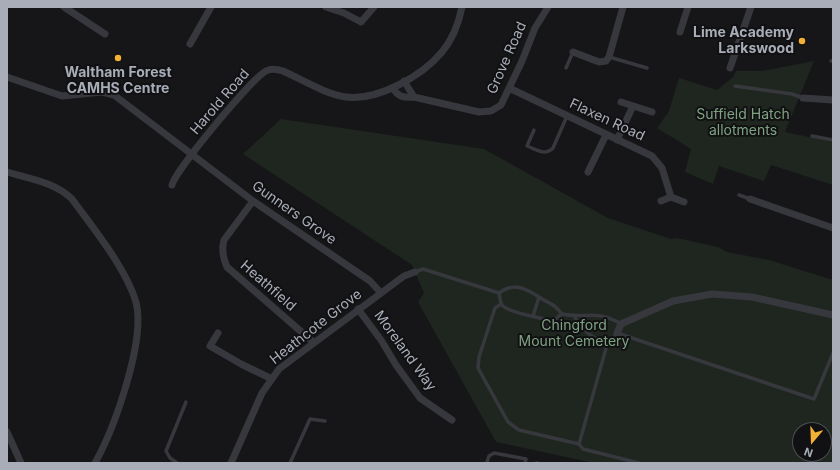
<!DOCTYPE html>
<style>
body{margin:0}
#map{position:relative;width:840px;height:470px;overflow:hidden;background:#161618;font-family:Inter,sans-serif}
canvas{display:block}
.frame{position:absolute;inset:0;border:8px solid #a8adb8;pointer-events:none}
.north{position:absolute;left:792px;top:422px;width:40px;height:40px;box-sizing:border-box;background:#111113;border:1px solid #4d4f55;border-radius:50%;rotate:199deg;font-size:11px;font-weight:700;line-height:16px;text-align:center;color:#a8adb8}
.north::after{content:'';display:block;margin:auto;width:14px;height:18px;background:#f2b134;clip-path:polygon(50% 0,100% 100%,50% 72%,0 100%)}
</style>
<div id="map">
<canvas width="840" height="470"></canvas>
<div class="frame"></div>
<div class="north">N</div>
</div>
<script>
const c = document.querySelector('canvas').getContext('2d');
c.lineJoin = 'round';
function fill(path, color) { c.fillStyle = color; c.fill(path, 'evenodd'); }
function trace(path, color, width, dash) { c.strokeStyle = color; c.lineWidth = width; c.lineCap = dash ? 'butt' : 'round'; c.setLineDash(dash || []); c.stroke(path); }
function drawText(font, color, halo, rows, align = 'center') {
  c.font = font + ' Inter,sans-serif'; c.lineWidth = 4; c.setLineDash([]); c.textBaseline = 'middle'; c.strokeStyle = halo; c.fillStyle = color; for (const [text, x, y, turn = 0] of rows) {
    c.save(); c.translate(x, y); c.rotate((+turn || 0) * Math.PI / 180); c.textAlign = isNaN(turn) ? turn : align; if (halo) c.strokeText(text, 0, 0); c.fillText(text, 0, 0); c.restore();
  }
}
fill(new Path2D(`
 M814,61l-29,71 48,10v43l-62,-20 -7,16 -45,-15 -6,18 -28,-12 6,-23 -34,-21 12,-17 10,-33 38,12 16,-13 3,-6h26z
 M281,119l203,30 124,69 63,21 6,-1 41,9 9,5 42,8 64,20v183h-239l-98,-21 -78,-140 6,-9 -12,-28 -169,-111zM800,430h24v24h-24z`), '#1e261f');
trace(new Path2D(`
 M609,57l38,11
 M831,61h2
 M566,68l7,-16
 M735,86l57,8 11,4
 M534,130l-7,16c10,4 18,10 26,2l14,-32
 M812,136l21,4
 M739,195l11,4
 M415,272l8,-3 76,24c1,4 1,9 3,12 6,8 41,13 51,16l9,-7c24,5 34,-5 59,10
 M499,293c15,-11 26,-5 40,4 10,7 15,6 23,17
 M501,304l-6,4 -16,49 -1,11 30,54 11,8 60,14
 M533,316l6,-19
 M574,316c8,15 18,21 33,29
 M487,462l2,-6 5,-3 32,6 -1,4
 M177,463l-7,-5 -4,-7 20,-49
 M290,463l20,-44 15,2
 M536,463h2
 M639,463l-56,-14 -4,-5 28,-99 10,-12 197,66 19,-46`), '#37383d', 3.5);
trace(new Path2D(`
 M64,7l41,27
 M326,7l18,6 17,9 13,-15
 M680,32l8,-25
 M190,44l21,-37
 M573,52l26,10 7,-1 3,-4 14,-50
 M730,68l21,-61
 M7,77l55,19 40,-4 12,3 139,106 117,80 11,12
 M404,81l10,16
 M393,88c5,9 11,10 21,9l65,15 12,-1 10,-6 21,-44 13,-33 13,-21
 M509,88l143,68 10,12 9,29
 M803,98l30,2
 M621,102l31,10
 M617,140l16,-34
 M7,172c23,7 47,10 65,27 21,29 54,69 64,103 10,39 -22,127 -41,161
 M588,172l18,-37
 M172,185c2,-13 79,-106 94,-114 5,-3 11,-2 17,0 20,9 42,23 63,26 32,4 76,-21 96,-45 10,-12 17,-30 20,-45
 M750,199l83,29
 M253,201l-29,39c-3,10 -1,18 3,27l86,75
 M661,201l10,-4 13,5
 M358,309l23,31 15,25 24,33 32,22
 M218,333l-8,13 31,18 31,15
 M617,333l4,-9 52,-23 39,-7 40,3 81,18
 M7,432l14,31
 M231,463l31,-70 17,-24 125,-93 11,-4`), '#37383d', 7);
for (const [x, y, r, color] of [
 [802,41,4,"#f2b134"],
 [118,58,4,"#f2b134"]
]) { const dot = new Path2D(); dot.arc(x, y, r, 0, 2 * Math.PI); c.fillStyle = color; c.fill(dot); trace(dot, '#111113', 1.5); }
drawText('bold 14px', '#a8adb8', '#111113', [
 ["Lime Academy",794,33],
 ["Larkswood",794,49],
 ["Waltham Forest",118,73,"center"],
 ["CAMHS Centre",118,89,"center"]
], 'right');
drawText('14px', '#a8adb8', '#111113', [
 ["Grove Road",507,58,-66],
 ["Harold Road",220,102,-49],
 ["Flaxen Road",607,120,25],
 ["Gunners Grove",294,213,35],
 ["Heathfield",268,286,41],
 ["Heathcote Grove",316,327,-38],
 ["Moreland Way",405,351,54]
]);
drawText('14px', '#7fa381', '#111113', [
 ["Suffield Hatch",743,115],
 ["allotments",743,131],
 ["Chingford",574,326],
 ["Mount Cemetery",574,342]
]);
</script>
